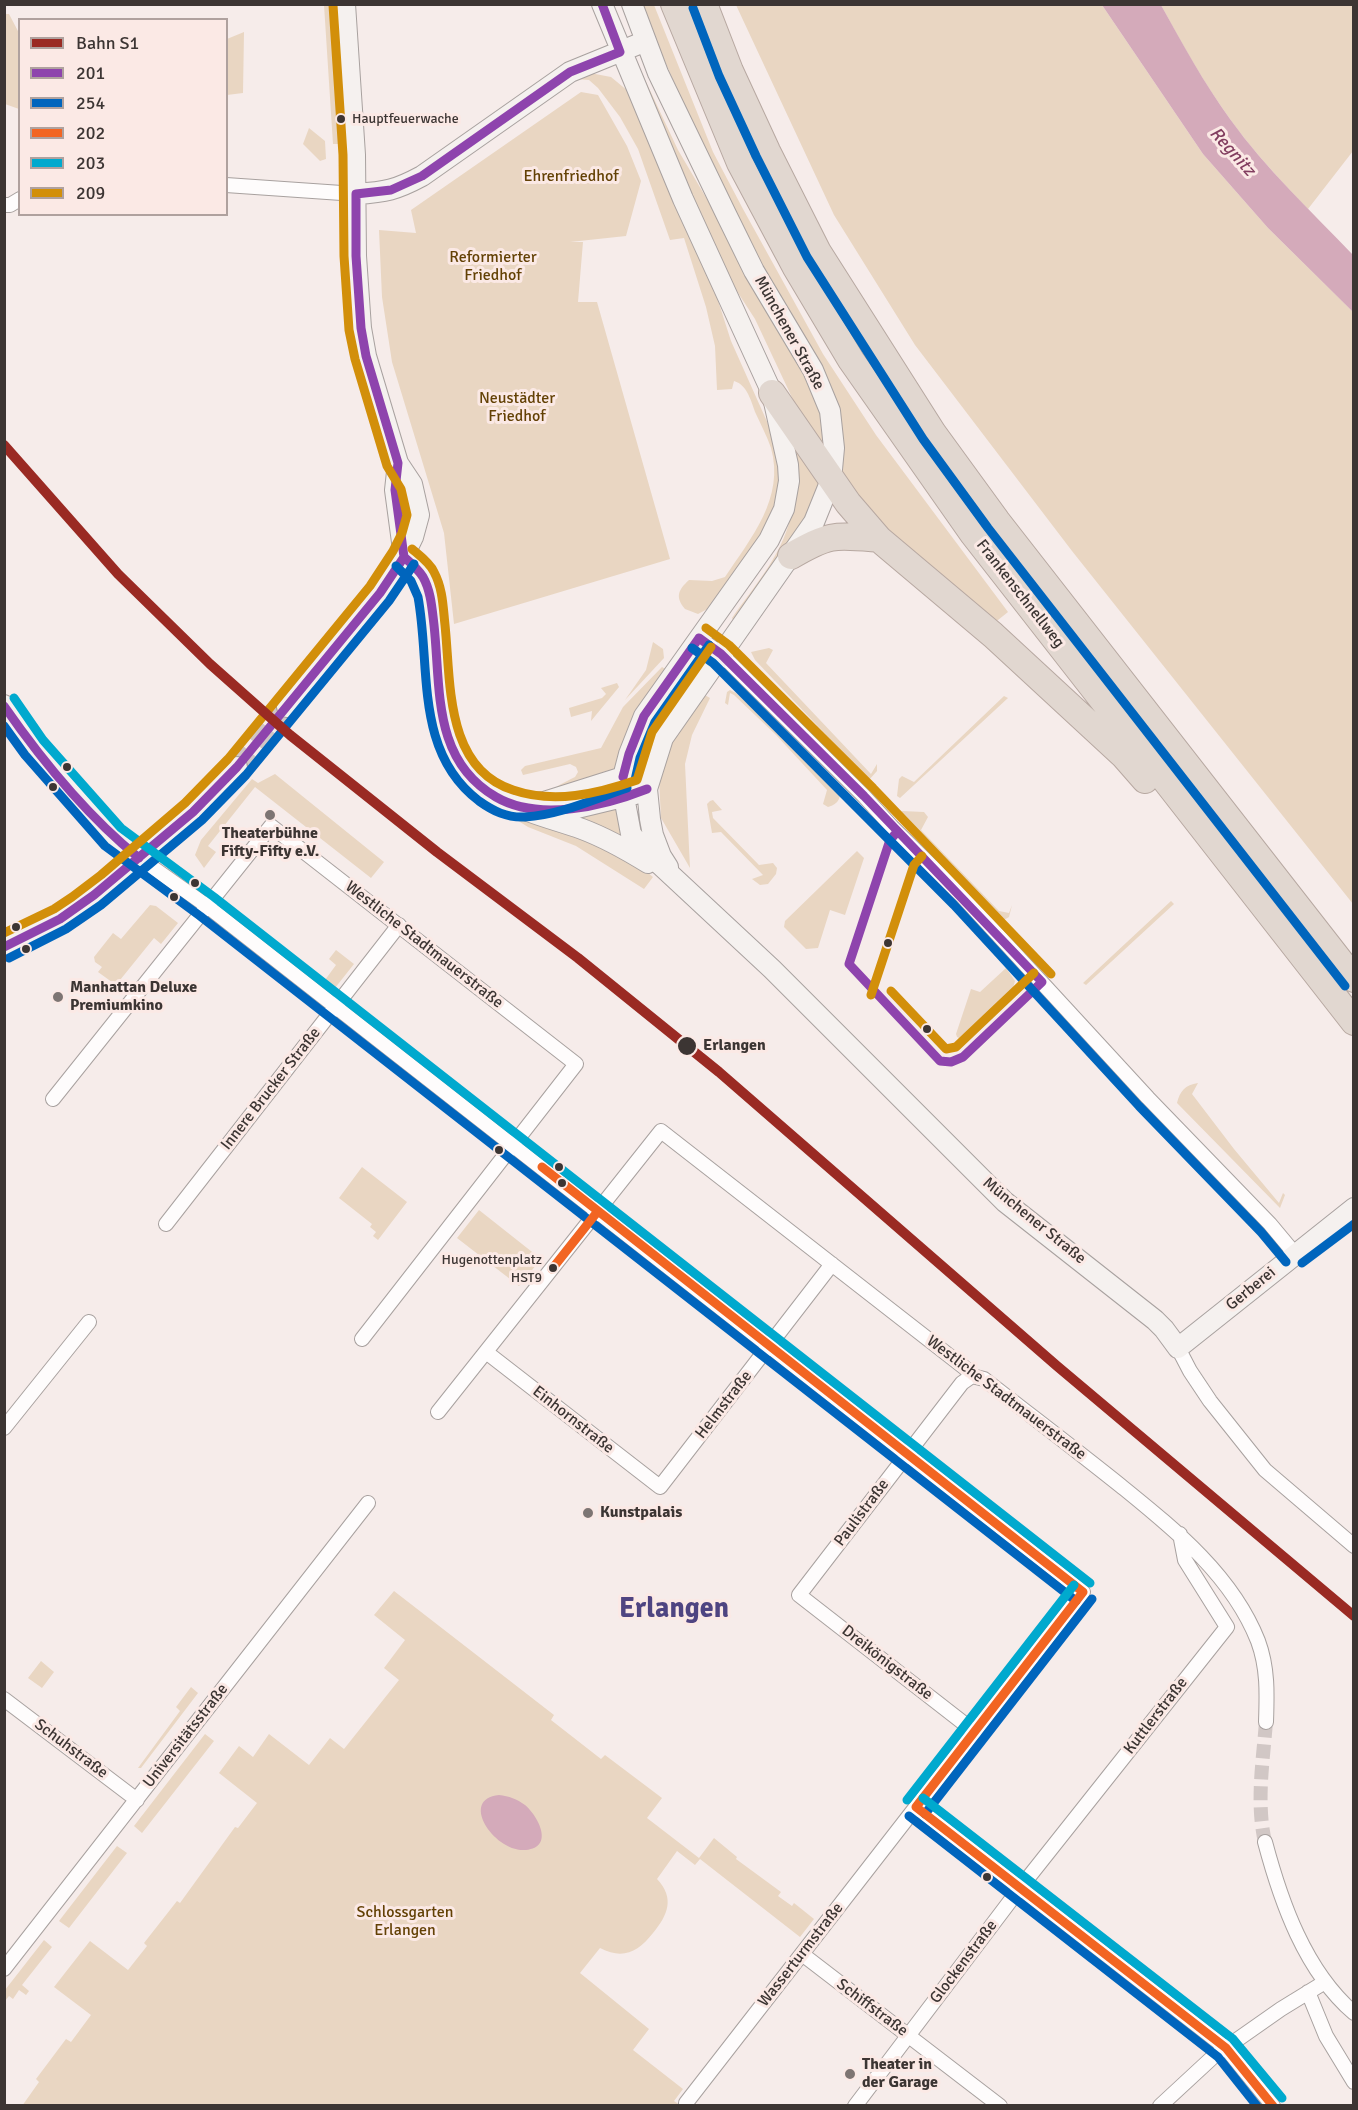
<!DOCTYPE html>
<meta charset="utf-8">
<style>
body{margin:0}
#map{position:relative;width:1358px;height:2110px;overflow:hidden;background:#f6ecea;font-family:Signika,sans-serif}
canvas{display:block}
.frame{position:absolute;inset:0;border:6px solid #3c3533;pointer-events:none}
.legend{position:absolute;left:18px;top:18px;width:210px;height:198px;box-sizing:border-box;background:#fbe9e5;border:2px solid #afa19e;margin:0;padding:8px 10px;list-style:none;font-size:18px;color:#3c3533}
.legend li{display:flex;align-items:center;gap:12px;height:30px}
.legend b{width:30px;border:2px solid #afa19e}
</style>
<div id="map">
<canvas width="1358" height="2110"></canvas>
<div class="frame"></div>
<ul class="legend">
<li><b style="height:8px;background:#9a2a23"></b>Bahn S1</li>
<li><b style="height:8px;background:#8e44ad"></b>201</li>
<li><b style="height:8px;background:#0065bd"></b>254</li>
<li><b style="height:8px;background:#f26522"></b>202</li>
<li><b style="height:8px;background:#00a9ce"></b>203</li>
<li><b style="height:8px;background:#d28f0a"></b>209</li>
</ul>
</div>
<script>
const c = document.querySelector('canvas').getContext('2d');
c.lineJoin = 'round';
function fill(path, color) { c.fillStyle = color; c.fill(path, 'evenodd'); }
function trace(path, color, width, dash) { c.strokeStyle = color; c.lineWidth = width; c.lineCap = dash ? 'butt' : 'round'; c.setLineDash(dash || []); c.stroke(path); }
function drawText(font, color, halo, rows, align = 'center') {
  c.font = font + ' Signika,sans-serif'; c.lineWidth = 6; c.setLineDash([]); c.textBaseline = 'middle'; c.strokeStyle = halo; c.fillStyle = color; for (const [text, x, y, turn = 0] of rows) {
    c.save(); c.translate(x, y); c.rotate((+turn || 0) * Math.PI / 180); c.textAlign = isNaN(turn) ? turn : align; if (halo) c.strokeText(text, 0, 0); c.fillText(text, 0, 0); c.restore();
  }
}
fill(new Path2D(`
 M324,5h7l9,139h-7z
 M640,5h14l59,147 30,57 80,145 53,81 132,177 -15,12 -99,-85 -55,-59 3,-18 -59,-160 -40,-72 -38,-78z
 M736,5h366l101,149 65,74 85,84v592l-281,-353 -157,-206 -81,-130z
 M1161,5h192v146l-45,58c-27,-28 -55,-58 -78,-90 -26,-36 -48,-75 -69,-114z
 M6,14h3l10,19v76l-14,-5 -1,-89z
 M244,32l-1,61 -16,2v-56z
 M639,67l39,83 46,78 75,135 20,40 7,46 -22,-26 -49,-104 -26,-40 -37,-80z
 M590,73l21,4 17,14 86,197 17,53 42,94 8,43 -2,17 -6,18 -11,22 -51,72 -13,7 -13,-5c-10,-12 -7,-19 4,-29l23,1 13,-4c26,-39 60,-79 46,-129 -4,-12 -10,-23 -15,-34 -5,-12 -8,-29 -22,-33l-2,8 -15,1 -2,-44 -9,-39 -22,-69 -14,2 -32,-91 -18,-32 -22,-29 -9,-8 -14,-1z
 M581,92l17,3 29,51 14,35 -15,55 -56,6h13l-5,60h19l73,257 -216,65 -10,-91 -52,-171 -10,-65 -3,-67 37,3 -5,-23z
 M309,128l16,13 1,18 -6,2 -17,-17z
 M797,450l24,33c-12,44 -59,99 -86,137h-2l-1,-2c23,-33 54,-67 60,-109 3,-18 2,-37 3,-55z
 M653,642l10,7 1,9 -39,42 21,-30z
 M769,648l4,2 -7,13 105,111 6,-10v7l-8,9 -114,-120 -4,-8z
 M662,667l5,3c-12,18 -27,35 -35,55 -6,13 -8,31 -16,43 -9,10 -26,14 -38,18 -11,4 -23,9 -35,11 -34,6 -68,-18 -82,-48 11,13 59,49 75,46 13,-2 27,-13 39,-18l3,-5 -2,-5 -6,-3 -47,11 -2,-5 4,-4 76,-18 22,-41z
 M679,678l4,3c-8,11 -18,23 -25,35 -10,19 -2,51 -25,60 7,-43 23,-63 46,-98z
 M617,683l2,4 -28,34 1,-10 -21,6 -2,-9 33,-10 4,-4 -5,-6z
 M730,690l6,3 103,93c3,11 0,18 -11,21l-5,-3 4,-14 -51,-55 -42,-40 -4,-2 -2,12 -3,-2 2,-11z
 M703,694l7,4 -18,37 -7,29 5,104 -29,-50 -2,-38 9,-33z
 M1004,696l4,2 -108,100 -3,-2 2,-17 3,-3 12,6z
 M275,774l109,88 -13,16 -116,-91 -47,59 8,6 -12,16 -9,-13 6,-15 51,-61 6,4z
 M713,800l9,10 -10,2 1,6 46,47 14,-2 4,5 -1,6 -8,10 -8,1 -8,-6 11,-4 -42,-43 -9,1 -5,-29 3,-3z
 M619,806l11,36 -60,-23z
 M902,811l22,1 4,5 -7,13 78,81 10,2 3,-8 -3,12 -5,3 -103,-107z
 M512,817l57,14 72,36 12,10 -9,12 -68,-43 -48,-19z
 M857,851l7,7 -19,57 -15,-5 -12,38 -12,1 -22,-22 1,-6z
 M1171,901l3,3 -88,81 -3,-2z
 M150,905l6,1 22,17 -17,21 -7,-6 -38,47 -18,-13 4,-5 -7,-5 -1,-5 19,-24 8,6z
 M336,950l18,14 -19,24 -10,-8 11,-15 -7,-6z
 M1006,968l9,13 -3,11 -51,47 -4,-2 -1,-3 15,-45 9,3z
 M1198,1083l-6,11 42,55 45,54 4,-10 2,2 -5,13 -103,-105c3,-12 8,-18 21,-20z
 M362,1167l45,35 -29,38 -5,-4 3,-4 -6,-5 2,-3 -33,-26z
 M479,1210l62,49 -22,27 -62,-48z
 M394,1591l160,124 -3,5 50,39 4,-4 57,43 -15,20 52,40 15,-20 23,19 -1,2 45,33 -3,4 14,10 2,-3 20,16 -14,18 -100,-78 -5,6 -18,-14 -20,28c18,19 11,36 -4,54 -15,19 -30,27 -53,15l-20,25 69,56 -16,21 50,39 -9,12 6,4 -658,1 17,-24 -3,-3 30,-40 5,3 20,-27 -37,-28 36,-46 38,29 19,-24 -3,-3 33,-42 3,2 55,-76 3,1 19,-25 -38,-30 20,-27 14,11 16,-23 40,31 21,-27 14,11 55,-69 -15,-12 21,-28 -31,-25z
 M41,1661l13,11 -12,16 -14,-10z
 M191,1687l7,6 -57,75h-3l42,-57 -4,-4z
 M205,1734l9,7 -72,92 -8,-7z
 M117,1846l10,7 -58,75 -10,-7z
 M44,1940l8,7 -30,38 7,6 -3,4 -7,-5 -6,9 -4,-3 -4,5v-11z`), '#e9d6c2');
fill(new Path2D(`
 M1102,5h59c21,38 43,78 69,114 36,50 81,92 123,136v57l-85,-84 -65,-74z
 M499,1795c10,1 18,4 26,10 13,11 30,42 1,45 -31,3 -68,-51 -27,-55z`), '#d4aaba');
trace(new Path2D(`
 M1265,1842c-9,-39 -2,-81 1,-120`), '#d1c7c5', 14, [14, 7]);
trace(new Path2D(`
 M237,767l50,-60`), '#d1c7c5', 20, [20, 10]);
const street = new Path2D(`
 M226,185l130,9
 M4,205h6l10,-6
 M699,638l22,16 143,142 28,31 71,70 185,201 122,126 25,30
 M139,858l68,48 876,686 -397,511
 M53,1099l218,-273 305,238 -214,275
 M166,1224l233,-299
 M1178,1348l12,23 20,30 55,69 89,76
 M486,1352l174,135 172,-223
 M972,1376l-10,7 -163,212 176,137
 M438,1412l223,-281 304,237 7,8 12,3c46,36 92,71 137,107 53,43 111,89 137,155 10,27 9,53 8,81
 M4,1428l85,-106
 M4,1699l133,101
 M916,1807l310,241 47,58
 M1265,1842c16,60 40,129 89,171
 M802,1954l198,152
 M4,1969l364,-466
 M1308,1992l18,44 28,46
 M855,2106l165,-218 207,-261 -42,-67 -5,-26
 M1160,2106l54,-50 67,-47 44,-27`);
const secondary = new Path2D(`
 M602,4l81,195 89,194 16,72 1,16 -5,28 -15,31 -125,176 -15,38 -6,23 1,20 7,37 11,14 130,121 233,233 150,118 9,9 14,19 176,-140
 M632,4l26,69 68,141 28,57 59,99 17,41 4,37 -3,32 -17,42 -151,216 -16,51 3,30 3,16 8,21 7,11
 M356,194c30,-2 40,-4 66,-18l148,-104 76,-31
 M398,463l-3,27 9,67
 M404,557c8,7 17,14 21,24 6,11 6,24 8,36 8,54 -3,124 41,164 29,27 72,35 108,48 24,9 45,21 66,34
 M4,705c33,51 87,117 135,153
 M287,707l93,-114 17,-23 16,-33 6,-22 -7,-31 -14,-21 -32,-107 -5,-28 -5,-72 -1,-101 -10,-151
 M519,804l25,-2 79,-25 12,5
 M540,810l37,-2 58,-14
 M4,947l56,-28 34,-24 99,-83 44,-45`);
const highway = new Path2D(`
 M674,4l66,159 55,103 56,94 122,174 381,488
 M704,4l26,67 37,80 51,101 115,181 64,88 357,458
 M772,393l76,110 31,36 114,96 131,121 21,24
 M791,556c39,-23 44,-21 88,-17`);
trace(street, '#a8a19f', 16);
trace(secondary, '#a8a19f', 22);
trace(highway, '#b7a8a1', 28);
trace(street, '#fefcfc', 14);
trace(secondary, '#f5f1ef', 20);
trace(highway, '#e1d7d0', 26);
trace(new Path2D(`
 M404,557l-9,-67 3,-27 -32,-107 -5,-28 -5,-72v-62l35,-4 31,-14 148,-104 50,-20 -18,-48
 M404,557c7,6 14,12 19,20 8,14 9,32 11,48 7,64 -2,135 62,172 43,25 108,9 151,-8
 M699,638l22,16 143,142 178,186
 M4,706c39,56 82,109 135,152
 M623,777l6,-23 15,-38 55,-78
 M4,947l56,-28 34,-24 99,-83 44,-45 143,-174 24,-36
 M849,964l91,97 11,1 12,-5 79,-75
 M849,964l41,-124 7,-8`), '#8e44ad', 9);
trace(new Path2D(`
 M693,8l26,68 37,80 51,101 116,182 65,89 357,458
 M396,566l15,15 7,16c13,70 -4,155 61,204 14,10 28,17 46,16 35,-2 69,-18 102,-29
 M692,648l21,15 241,242 185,201 122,126 25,30
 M4,726l21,29 80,91 95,70 876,685
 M635,780l5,-22 15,-36 54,-77
 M9,958l57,-29 35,-24 101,-85 44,-45 143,-174 25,-37
 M1302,1263l52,-39
 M925,1814l167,-215
 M909,1816l309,241 39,49`), '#0065bd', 9);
trace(new Path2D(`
 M542,1167l541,425
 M552,1269l46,-58
 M916,1807l310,241 47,58
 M916,1807l167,-215`), '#f26522', 9);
trace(new Path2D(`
 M14,698l29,42 78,88 93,69 876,686
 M923,1798l310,241 49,59
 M907,1800l167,-215`), '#00a9ce', 9);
trace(new Path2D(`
 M412,549c7,6 18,14 22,23 9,17 9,35 11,53 6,58 0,143 68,165 41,14 84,4 124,-10l15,-48 59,-85
 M706,628l23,17 144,143 178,186
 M4,933l50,-24 18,-12 29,-22 84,-72 43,-44 142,-173 23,-35 9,-18 5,-18 -6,-26 -14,-23 -32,-107 -6,-29 -5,-74 -1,-101 -10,-150
 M891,991l55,58 10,-2 78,-74
 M871,995l43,-130 8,-9`), '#d28f0a', 9);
trace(new Path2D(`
 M4,445l114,129 92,90 80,71 147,117 141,106 141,114 338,294 297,250`), '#9a2a23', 10);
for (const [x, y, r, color] of [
 [341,119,5,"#3c3533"],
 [67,767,5,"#3c3533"],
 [53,787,5,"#3c3533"],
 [270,815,6,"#7d7573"],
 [195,883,5,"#3c3533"],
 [174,897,5,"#3c3533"],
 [16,927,5,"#3c3533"],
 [888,943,5,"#3c3533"],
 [26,949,5,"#3c3533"],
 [58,997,6,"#7d7573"],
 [927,1029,5,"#3c3533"],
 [687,1046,10,"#3c3533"],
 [499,1150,5,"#3c3533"],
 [559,1167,5,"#3c3533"],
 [562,1183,5,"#3c3533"],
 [553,1268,5,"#3c3533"],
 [588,1513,6,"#7d7573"],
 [987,1877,5,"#3c3533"],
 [850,2074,6,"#7d7573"]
]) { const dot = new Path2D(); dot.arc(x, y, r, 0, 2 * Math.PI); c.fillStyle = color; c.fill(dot); trace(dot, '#fbe9e5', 2); }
drawText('14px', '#3c3533', '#fbe9e5', [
 ["Hauptfeuerwache",352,119],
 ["Hugenottenplatz",542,1260,"right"],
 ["HST9",542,1278,"right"]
], 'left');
drawText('16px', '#634105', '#fbe9e5', [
 ["Ehrenfriedhof",571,177],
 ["Reformierter",493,258],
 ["Friedhof",493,276],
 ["Neustädter",517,399],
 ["Friedhof",517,417],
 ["Schlossgarten",405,1913],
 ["Erlangen",405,1931]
]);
drawText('16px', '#3c3533', '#fbe9e5', [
 ["Münchener Straße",789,333,61],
 ["Frankenschnellweg",1020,594,52],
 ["Westliche Stadtmauerstraße",424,945,38],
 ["Innere Brucker Straße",271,1089,-52],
 ["Münchener Straße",1034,1221,39],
 ["Gerberei",1251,1289,-39],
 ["Westliche Stadtmauerstraße",1006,1398,37],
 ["Helmstraße",724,1405,-52],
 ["Einhornstraße",573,1420,38],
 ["Paulistraße",862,1513,-53],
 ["Dreikönigstraße",887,1663,38],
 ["Kuttlerstraße",1156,1716,-52],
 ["Universitätsstraße",186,1736,-52],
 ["Schuhstraße",71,1749,37],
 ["Wasserturmstraße",801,1955,-52],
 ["Glockenstraße",964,1962,-53],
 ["Schiffstraße",872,2008,37]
]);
drawText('bold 16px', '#3c3533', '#fbe9e5', [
 ["Theaterbühne",270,834,"center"],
 ["Fifty-Fifty e.V.",270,852,"center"],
 ["Manhattan Deluxe",70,988],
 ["Premiumkino",70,1006],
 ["Kunstpalais",600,1513],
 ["Theater in",862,2065],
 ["der Garage",862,2083]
], 'left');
drawText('bold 16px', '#3c3533', '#fbe9e5', [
 ["Erlangen",703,1046]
], 'left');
drawText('italic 18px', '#823d5f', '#fbe9e5', [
 ["Regnitz",1232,152,48]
]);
drawText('bold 28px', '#4f4481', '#fbe9e5', [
 ["Erlangen",674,1610]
]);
</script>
